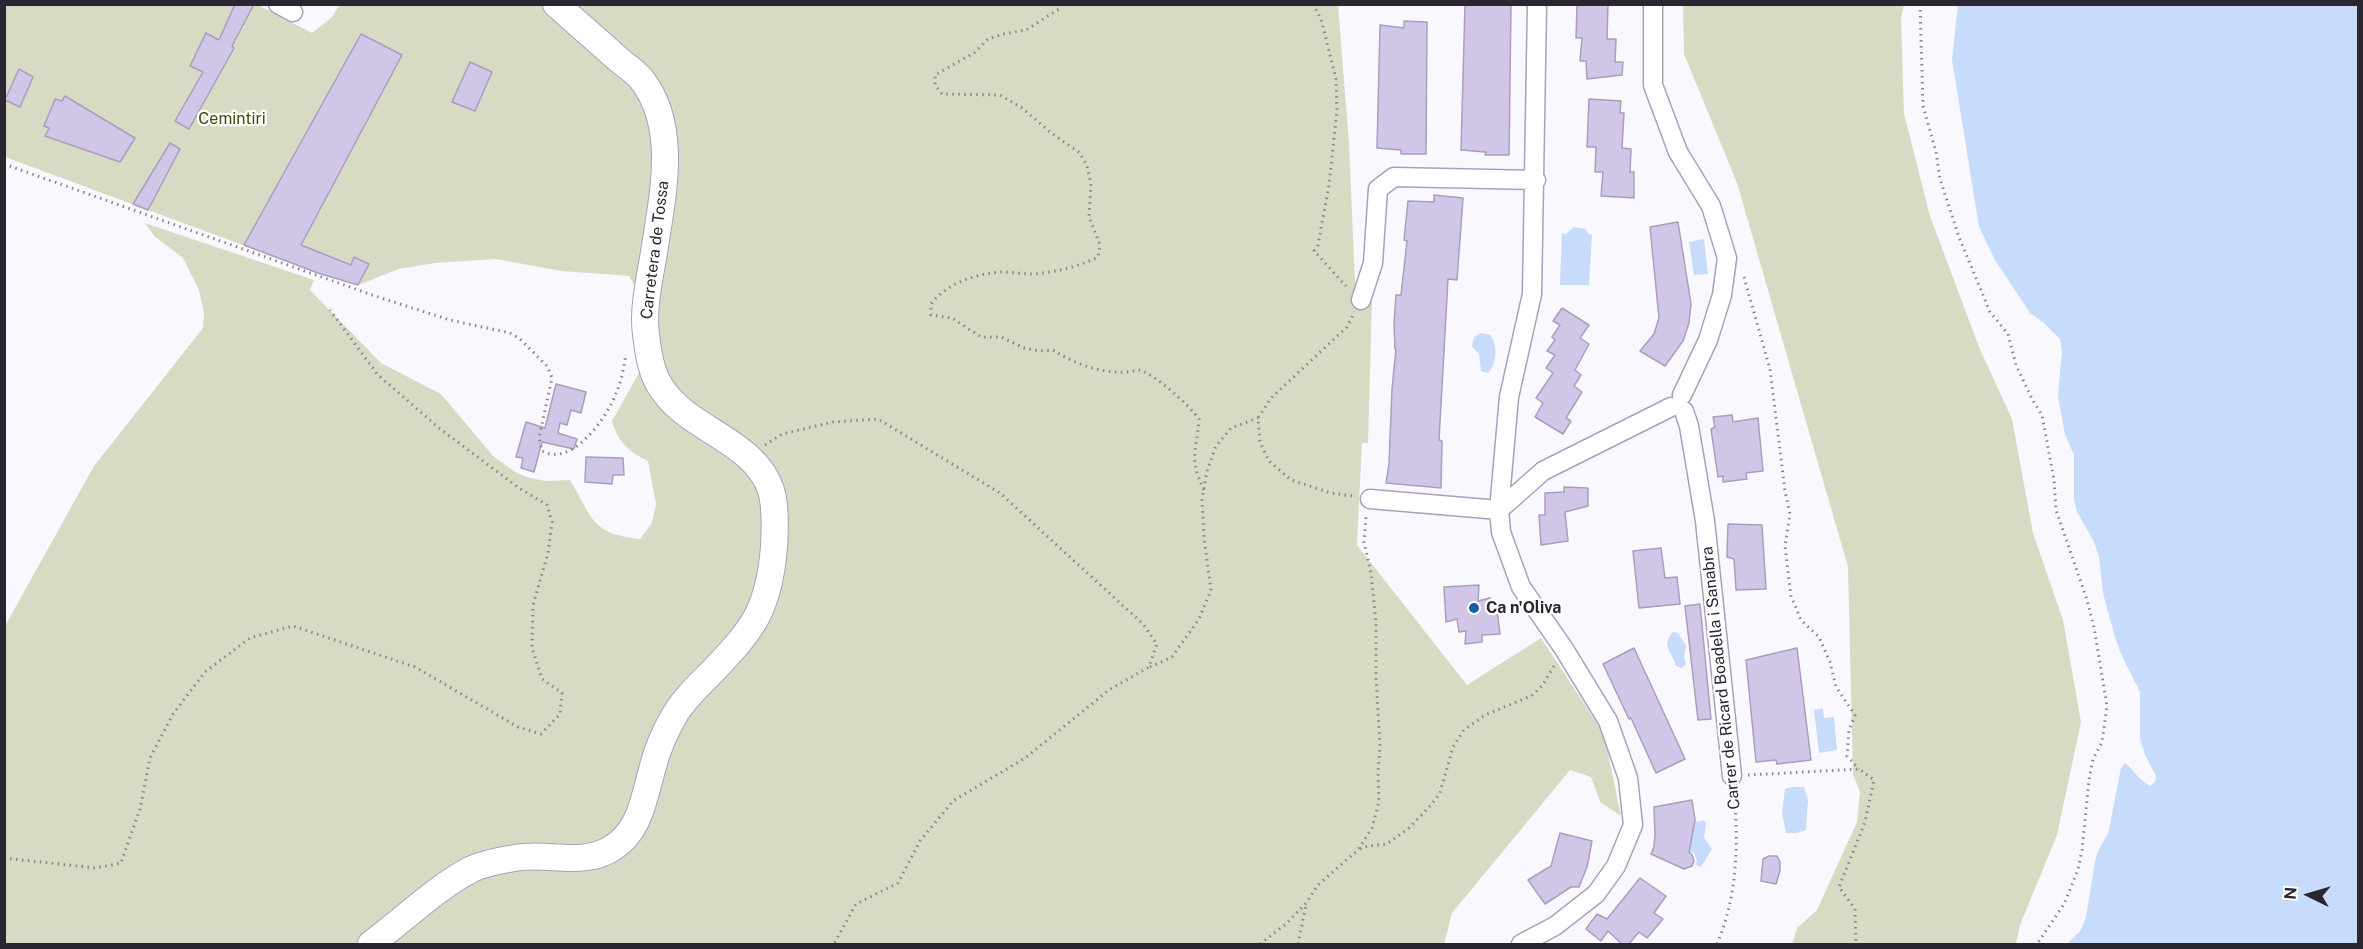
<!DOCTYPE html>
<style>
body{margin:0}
#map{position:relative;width:2363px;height:949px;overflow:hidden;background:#faf8ff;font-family:"Public Sans",sans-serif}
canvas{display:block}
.frame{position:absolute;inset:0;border:6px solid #292531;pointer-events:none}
.north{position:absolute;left:2279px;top:865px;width:60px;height:60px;-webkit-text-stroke:4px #fff;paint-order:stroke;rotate:275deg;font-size:16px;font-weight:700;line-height:24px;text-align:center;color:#292531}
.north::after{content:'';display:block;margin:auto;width:21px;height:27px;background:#292531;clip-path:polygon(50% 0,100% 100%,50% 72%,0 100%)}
</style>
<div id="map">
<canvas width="2363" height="949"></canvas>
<div class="frame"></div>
<div class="north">N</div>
</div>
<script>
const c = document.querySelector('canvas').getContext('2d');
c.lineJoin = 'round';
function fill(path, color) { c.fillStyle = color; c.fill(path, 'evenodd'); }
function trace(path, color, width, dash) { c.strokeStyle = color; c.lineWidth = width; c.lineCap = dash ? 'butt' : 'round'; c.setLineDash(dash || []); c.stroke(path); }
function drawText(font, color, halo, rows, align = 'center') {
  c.font = font + ' "Public Sans",sans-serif'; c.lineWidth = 4.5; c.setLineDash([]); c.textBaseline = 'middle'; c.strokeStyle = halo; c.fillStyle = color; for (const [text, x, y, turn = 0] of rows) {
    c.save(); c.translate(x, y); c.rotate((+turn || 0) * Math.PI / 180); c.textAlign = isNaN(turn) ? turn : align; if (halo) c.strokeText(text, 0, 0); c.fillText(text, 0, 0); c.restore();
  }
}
fill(new Path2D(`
 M340,4l998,1 11,138 6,139 17,19 -4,142h-6l-5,102 110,140 74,-47 63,96 17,82 -21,-14 -9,-25 -21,-7 -118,143 -8,31h-1439v-318l89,-160 109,-138 1,-15 -5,-23 -16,-32 -29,-22 -9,-13 169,57 -4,10 71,73 60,31 53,63 23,16 13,5 15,3 25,-1c23,38 21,54 70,59l12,-16 4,-19 -8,-43c-19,-9 -30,-19 -36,-40l27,-48 -4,-31 1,-54 -7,-12 -68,-5 -65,-12 -61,4 -36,6 -41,16 -40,-12 -313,-116v-152h253l54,28 20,-16z
 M1683,5h221l-3,13 3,96 26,102 49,131 33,72 21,114 30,87 18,102 -24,113 -37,90 -4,19h-224l5,-16 20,-18 40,-88 3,-30 -7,-18 -5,-207 -111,-384 -53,-129z`), '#d8dbc3');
fill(new Path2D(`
 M1958,5h400v939h-291l14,-14 5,-13 9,-55 3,-11 10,-17 13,-66 4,-5c9,7 14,17 25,23l5,-4 1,-6 -11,-21 -5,-16v-47l-19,-38 -7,-20 -11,-41 -4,-36 -5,-15 -17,-30 -3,-12v-45l-9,-20 -7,-39 4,-45 -2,-12 -16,-16 -14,-10 -35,-53 -16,-33 -27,-168z
 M1574,227l11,2 4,5 3,1 -3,50h-29l2,-52 4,1z
 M1704,239l4,35 -14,1 -5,-33z
 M1481,333l9,2c8,9 7,29 -2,38l-7,-2 -2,-17 -7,-8 2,-9z
 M1673,632l5,1 8,13 -2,11 2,7 -4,4 -6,-2c-3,-13 -16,-20 -3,-34z
 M1823,708l1,10 10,-1 3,33 -18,3 -5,-43z
 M1792,787h12l4,13 -2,30 -9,3h-11l-4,-20 3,-24z
 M1695,820l3,2 5,-2 3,3 -2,15 8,11 -11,18 -6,-2 2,-4 -3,-8 -5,-1z`), '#c7dcfa');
const building = new Path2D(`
 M235,4h19l-22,42 2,2 -45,81 -14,-8 28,-49 -13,-6 16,-33 13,7z
 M1465,4h46l-2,151h-24l1,-3 -25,-2z
 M1577,4h31l-1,35h9l-1,23h8l-1,13 -35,4 -1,-18h-6l2,-23h-6z
 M1404,21l23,1 -1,132h-25v-4l-24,-2 3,-123 24,3z
 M361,34l41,21 -101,190 50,20 3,-8 15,7 -11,21 -40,-12 -74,-28z
 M470,62l22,10 -17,39 -23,-9z
 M19,69l14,8 -13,30 -15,-7z
 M65,96l70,42 -15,24 -75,-26 4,-8 -5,-2 11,-27 7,2z
 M1589,99l32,2 -1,12h4l-2,35 9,1 -1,23h4v26l-33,-2 2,-24h-8l1,-25h-9z
 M170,143l10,6 -32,61 -15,-6z
 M1434,195l29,3 -6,82 -9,-1 -9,161 3,1 -1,47 -55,-5 3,-19 3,-75 4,-40h-1l-1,-25 2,-29h5l6,-54 -3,-1 4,-39 26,1z
 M1678,222l13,82 -2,19 -6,18 -18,25 -25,-15 14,-17 5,-16 -9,-91z
 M1562,308l27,17 -9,13 9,6 -14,26 6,5 -7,11 8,6 -16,26 5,3 -8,13 -28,-17 8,-14 -7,-5 17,-25 -7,-5 9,-13 -8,-4 8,-11 -3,-3 8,-12 -7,-4z
 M556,384l30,8 -5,21 -10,-3 -4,15 -7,-2 -2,10 19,6 -3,10 -32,-7 -8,30 -13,-4 2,-10 -7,-1 10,-35 19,6z
 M1732,415l1,7 25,-4 5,53 -17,2 1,6 -24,3v-6l-5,1 -7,-48 4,-2 -2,-10z
 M586,457l37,1 1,17h-11l-1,9 -27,-2z
 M1564,487l24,1v18l-23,6 3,29 -27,4 -2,-30h6v-22l19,-1z
 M1728,524l34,1 4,64 -30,1 -2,-31 -7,-2z
 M1661,548l4,30 12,-1 3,27 -41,4 -6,-57z
 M1479,585l-1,16 12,-3v5l6,-1 4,32 -18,1v7l-17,2 1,-13 -7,1 -2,-13 -11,3 -2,-35z
 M1700,604l11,115 -13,1 -13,-114z
 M1634,648l51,111 -29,14 -25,-55 -2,1 -26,-55z
 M1797,648l14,112 -34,4 -1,-4 -20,2 -10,-102z
 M1692,800l3,20 -6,32 3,3 2,6 -2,5 -8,3 -33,-15 3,-7 1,-12 -1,-28z
 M1560,833l32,8 -5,26 -8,20h-8l-26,17 -17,-24 23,-14z
 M1769,856h8l3,6v9l-4,13 -15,-3 2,-22z
 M1640,878l26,18 -12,17 9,6 -16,19 -8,-6 -11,13h-5l-15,-14 -7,10 -15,-12 11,-15 10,5z`);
fill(building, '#d1c6e8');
trace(building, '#a89ebd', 1.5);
const street = new Path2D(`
 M278,4l15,8
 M1653,4v81l25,67 33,54 16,52 -5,37 -14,45 -26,55
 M1361,300l12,-37 5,-74 16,-12 142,3
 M1684,411l5,15 16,95 27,255
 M1370,499l129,11
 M1499,510l44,-39 128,-64
 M1521,944l34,-18 41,-32 20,-28 17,-41 -5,-47 -20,-57 -44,-72 -43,-62 -20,-55 -2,-22 10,-113 23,-103 5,-290`);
const secondary = new Path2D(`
 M371,944c31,-23 67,-58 101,-75 13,-6 30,-9 43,-11 31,-6 65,8 94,-8 33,-18 35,-55 45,-87 4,-16 12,-33 20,-47 9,-16 24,-30 37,-43 42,-44 58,-63 63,-126 1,-18 2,-40 -3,-57 -17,-50 -81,-59 -109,-101 -11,-15 -14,-37 -16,-55 -4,-26 5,-61 9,-88 8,-52 23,-120 -13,-166 -6,-8 -16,-14 -24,-21 -20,-18 -41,-36 -62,-55`);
trace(street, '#a9a0be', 21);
trace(secondary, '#a9a0be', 28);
trace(new Path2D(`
 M1061,4l-2,5 -33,21 -23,4 -15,5 -14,14 -39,22v10l7,9 58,1 22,13 28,24 30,21 7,13 4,18 -2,33 11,28 -2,12c-20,10 -42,15 -64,17 -11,0 -22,-2 -33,-2 -26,2 -54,11 -70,32v11l21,3 29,19h20l23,11 15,3 14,-1c22,14 49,24 75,22 3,0 7,-2 10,-2 14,1 53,37 61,49 -2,34 -11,37 5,71
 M1313,4l8,15 15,60 1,31 -8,75 -11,60 -4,6 32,35
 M1920,4l3,102 13,46 4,27 19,58 31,75 18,22 8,31 16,34 10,16 12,65 2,30 31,90 7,27 13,79 -5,36 -9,17 -4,21 -7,70 -4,20 -14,34 -27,40
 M4,164l371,132 75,24 60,13 10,6 27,27 5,12 -13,60 3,13c31,17 66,-35 75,-60 5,-12 7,-25 9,-37
 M1744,277l26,92 15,122 5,23 -5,32 6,50 10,24 18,17 11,25 6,25 19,28 -6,15 -2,26 12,13
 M765,445l17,-11 51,-12 45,-3 122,74 143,131 14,20 -8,23 -40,23 -84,68 -72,43 -33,40 -22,42 -42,21 -22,40
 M1352,496l-21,-3 -40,-13 -22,-19 -9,-19 -2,-24 13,-20 76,-71 6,-12
 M1150,667l22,-10 27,-38 12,-29 -7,-52 -2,-39 5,-28 9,-25 15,-18 27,-10
 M1748,775l111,-6 15,11 -9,42 -26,65 16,22 1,35
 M1360,849l8,-3 19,-2 22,-16 23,-24 8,-11 13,-46 11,-17 21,-15 46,-19 11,-10 12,-20
 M4,858l92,10 25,-5 19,-54 10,-51 23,-44 32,-42 45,-34 43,-12 122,41 103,60 23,7 19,-20 2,-21 -20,-14 -10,-31 1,-43 15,-52 4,-31 -5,-17 -28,-17 -80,-60 -62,-54 -47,-64
 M1260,944l26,-20 20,-21 12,-18 40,-35 14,-22 7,-26 -1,-30 2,-26 -4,-69v-55l-5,-49 -7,-31 2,-25
 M1298,944l8,-39
 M1717,944c20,-46 22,-101 17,-151`), '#88858f', 3, [1.5, 4.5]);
trace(street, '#fff', 18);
trace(secondary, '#fff', 26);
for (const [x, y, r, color] of [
 [1474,608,6,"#145ead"]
]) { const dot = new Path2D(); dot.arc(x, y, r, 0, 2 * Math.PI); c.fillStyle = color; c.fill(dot); trace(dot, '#fff', 2); }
drawText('16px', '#43480d', '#fff', [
 ["Cemintiri",232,119]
]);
drawText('16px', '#292531', '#fff', [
 ["Carretera de Tossa",655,250,-83],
 ["Carrer de Ricard Boadella i Sanabra",1721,678,-96]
]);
drawText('bold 16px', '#292531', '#fff', [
 ["Ca n'Oliva",1486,608]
], 'left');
</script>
